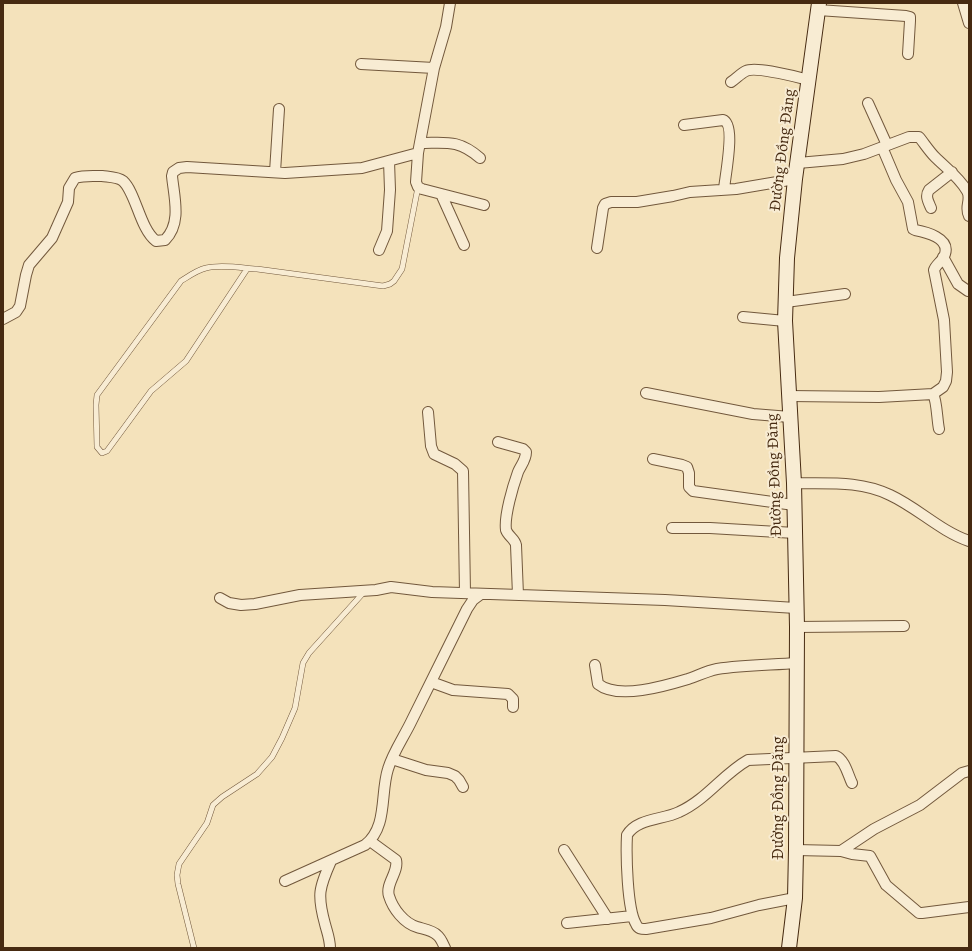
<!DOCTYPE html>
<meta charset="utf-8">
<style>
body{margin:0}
#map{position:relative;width:972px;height:951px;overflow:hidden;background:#f4e2bb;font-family:Alegreya,serif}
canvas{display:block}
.frame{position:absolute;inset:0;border:4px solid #462a11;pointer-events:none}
</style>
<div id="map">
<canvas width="972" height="951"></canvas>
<div class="frame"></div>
</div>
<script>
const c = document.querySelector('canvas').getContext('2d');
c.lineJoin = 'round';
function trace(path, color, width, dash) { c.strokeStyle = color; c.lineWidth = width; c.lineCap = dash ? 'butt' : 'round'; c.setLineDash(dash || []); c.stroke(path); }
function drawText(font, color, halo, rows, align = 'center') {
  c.font = font + ' Alegreya,serif'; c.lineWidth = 4; c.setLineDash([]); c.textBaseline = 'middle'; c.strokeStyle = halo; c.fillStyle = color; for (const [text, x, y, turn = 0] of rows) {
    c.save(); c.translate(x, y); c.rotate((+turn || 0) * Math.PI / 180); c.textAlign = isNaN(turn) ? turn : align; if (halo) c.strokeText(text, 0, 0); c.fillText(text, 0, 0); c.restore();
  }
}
const lane = new Path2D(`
 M247,269l-61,92 -35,30 -44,60 -5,2 -5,-6 -1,-42 1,-10 84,-114c8,-5 16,-11 25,-13 15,-4 36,0 51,1l126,17 7,-2 4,-3 8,-12 16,-82
 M194,948l-16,-64 -1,-9 2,-11 28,-41 6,-18 9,-8 35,-23 15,-17 10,-19 13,-30 8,-45 6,-10 55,-61`);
const street = new Path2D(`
 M450,3l-4,24 -12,41 -16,85 -2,29 2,5 4,2 62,16
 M963,3l6,20
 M818,10l88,6 4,1v4l-2,33
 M361,64l73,4
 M731,82c5,-3 10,-9 15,-11 10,-5 50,6 63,9
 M868,103l19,42
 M684,125l39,-5c13,4 2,57 1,69
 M420,143c26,0 38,-4 60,15
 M882,147l14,33 12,22 5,27 2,1c11,2 35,8 30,24 -2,7 -9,10 -11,16l10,50 3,52 -1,9 -3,6 -10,7
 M798,163l45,-4 21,-5 45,-17h10c5,6 10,14 16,20 11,11 24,20 32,34 5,8 -3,16 2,25
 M275,172l4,-63
 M441,194l23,51
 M931,208c-3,-7 -6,-12 -2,-18l23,-18
 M597,248l6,-40 2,-4 6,-2h26l36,-6 17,-4 46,-3 59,-10
 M379,250l8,-19 3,-41 -1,-29
 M943,257l15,27 10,7
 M786,302l59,-8
 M743,317l42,4
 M3,319l13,-7 4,-6 6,-31 3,-10 23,-27 16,-36 1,-14 6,-10c9,-3 17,-2 27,-2 7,1 16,1 21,5 13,12 17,48 33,60l9,-1c17,-17 9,-43 7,-64l1,-4 6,-4 8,-1 98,6 77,-5 56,-15
 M646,393l107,21 37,3
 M789,396l90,1 54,-3c4,7 4,26 6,35
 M428,412l3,34 3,8 21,10 8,7 2,122
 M498,442l25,7 3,3c0,8 -5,13 -8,20 -5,14 -14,44 -12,58 2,6 9,9 10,15l2,50
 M653,459l29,6 5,2 2,6v14l4,4 101,14
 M794,483c32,1 65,-3 96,12 28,13 50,36 79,46
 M672,528h38l85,5
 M220,598l9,5 12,2 14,-1 45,-9 76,-5 15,-3 41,5 233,8 131,8
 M797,627l107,-1
 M595,665l3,19c20,16 67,2 90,-5 9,-3 19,-8 29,-10 26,-4 53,-4 80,-6
 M431,682l22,8 55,4 5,5v8
 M392,759l34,11 22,3 7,3 4,4 4,7
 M370,841l26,19c3,12 -11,24 -7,36 4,13 15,27 28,31 6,2 15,3 20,8 4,3 6,9 8,13
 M564,850l44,69
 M796,850l45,1 11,3 18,2 16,29 33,28h3l47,-6
 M841,851l33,-22 46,-24 42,-32 7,-2
 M285,881l80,-36c23,-18 15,-51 23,-76 5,-17 16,-32 24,-49 18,-37 37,-74 55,-111l6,-9 8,-6
 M795,898l-36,7 -48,13 -65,11c-5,0 -8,0 -10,-5 -9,-15 -10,-70 -9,-89 10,-17 36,-15 52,-23 27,-12 44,-38 69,-52l88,-4c9,4 12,19 16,27
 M567,923l65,-7
 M330,948c0,-9 -3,-16 -5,-24 -8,-29 -6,-36 6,-63`);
const secondary = new Path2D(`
 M789,948l6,-50 1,-48 1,-223 -3,-144 -9,-162 2,-63 8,-79 24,-176`);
trace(lane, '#72583c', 6);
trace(street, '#72583c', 12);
trace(secondary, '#462a11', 16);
trace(lane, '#f8ecd3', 5);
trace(street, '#f8ecd3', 10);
trace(secondary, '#f8ecd3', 14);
drawText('16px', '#462a11', '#f8ecd3', [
 ["Đường Đồng Đăng",783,150,-83],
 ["Đường Đồng Đăng",775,475,-92],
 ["Đường Đồng Đăng",779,798,-90]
]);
</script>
